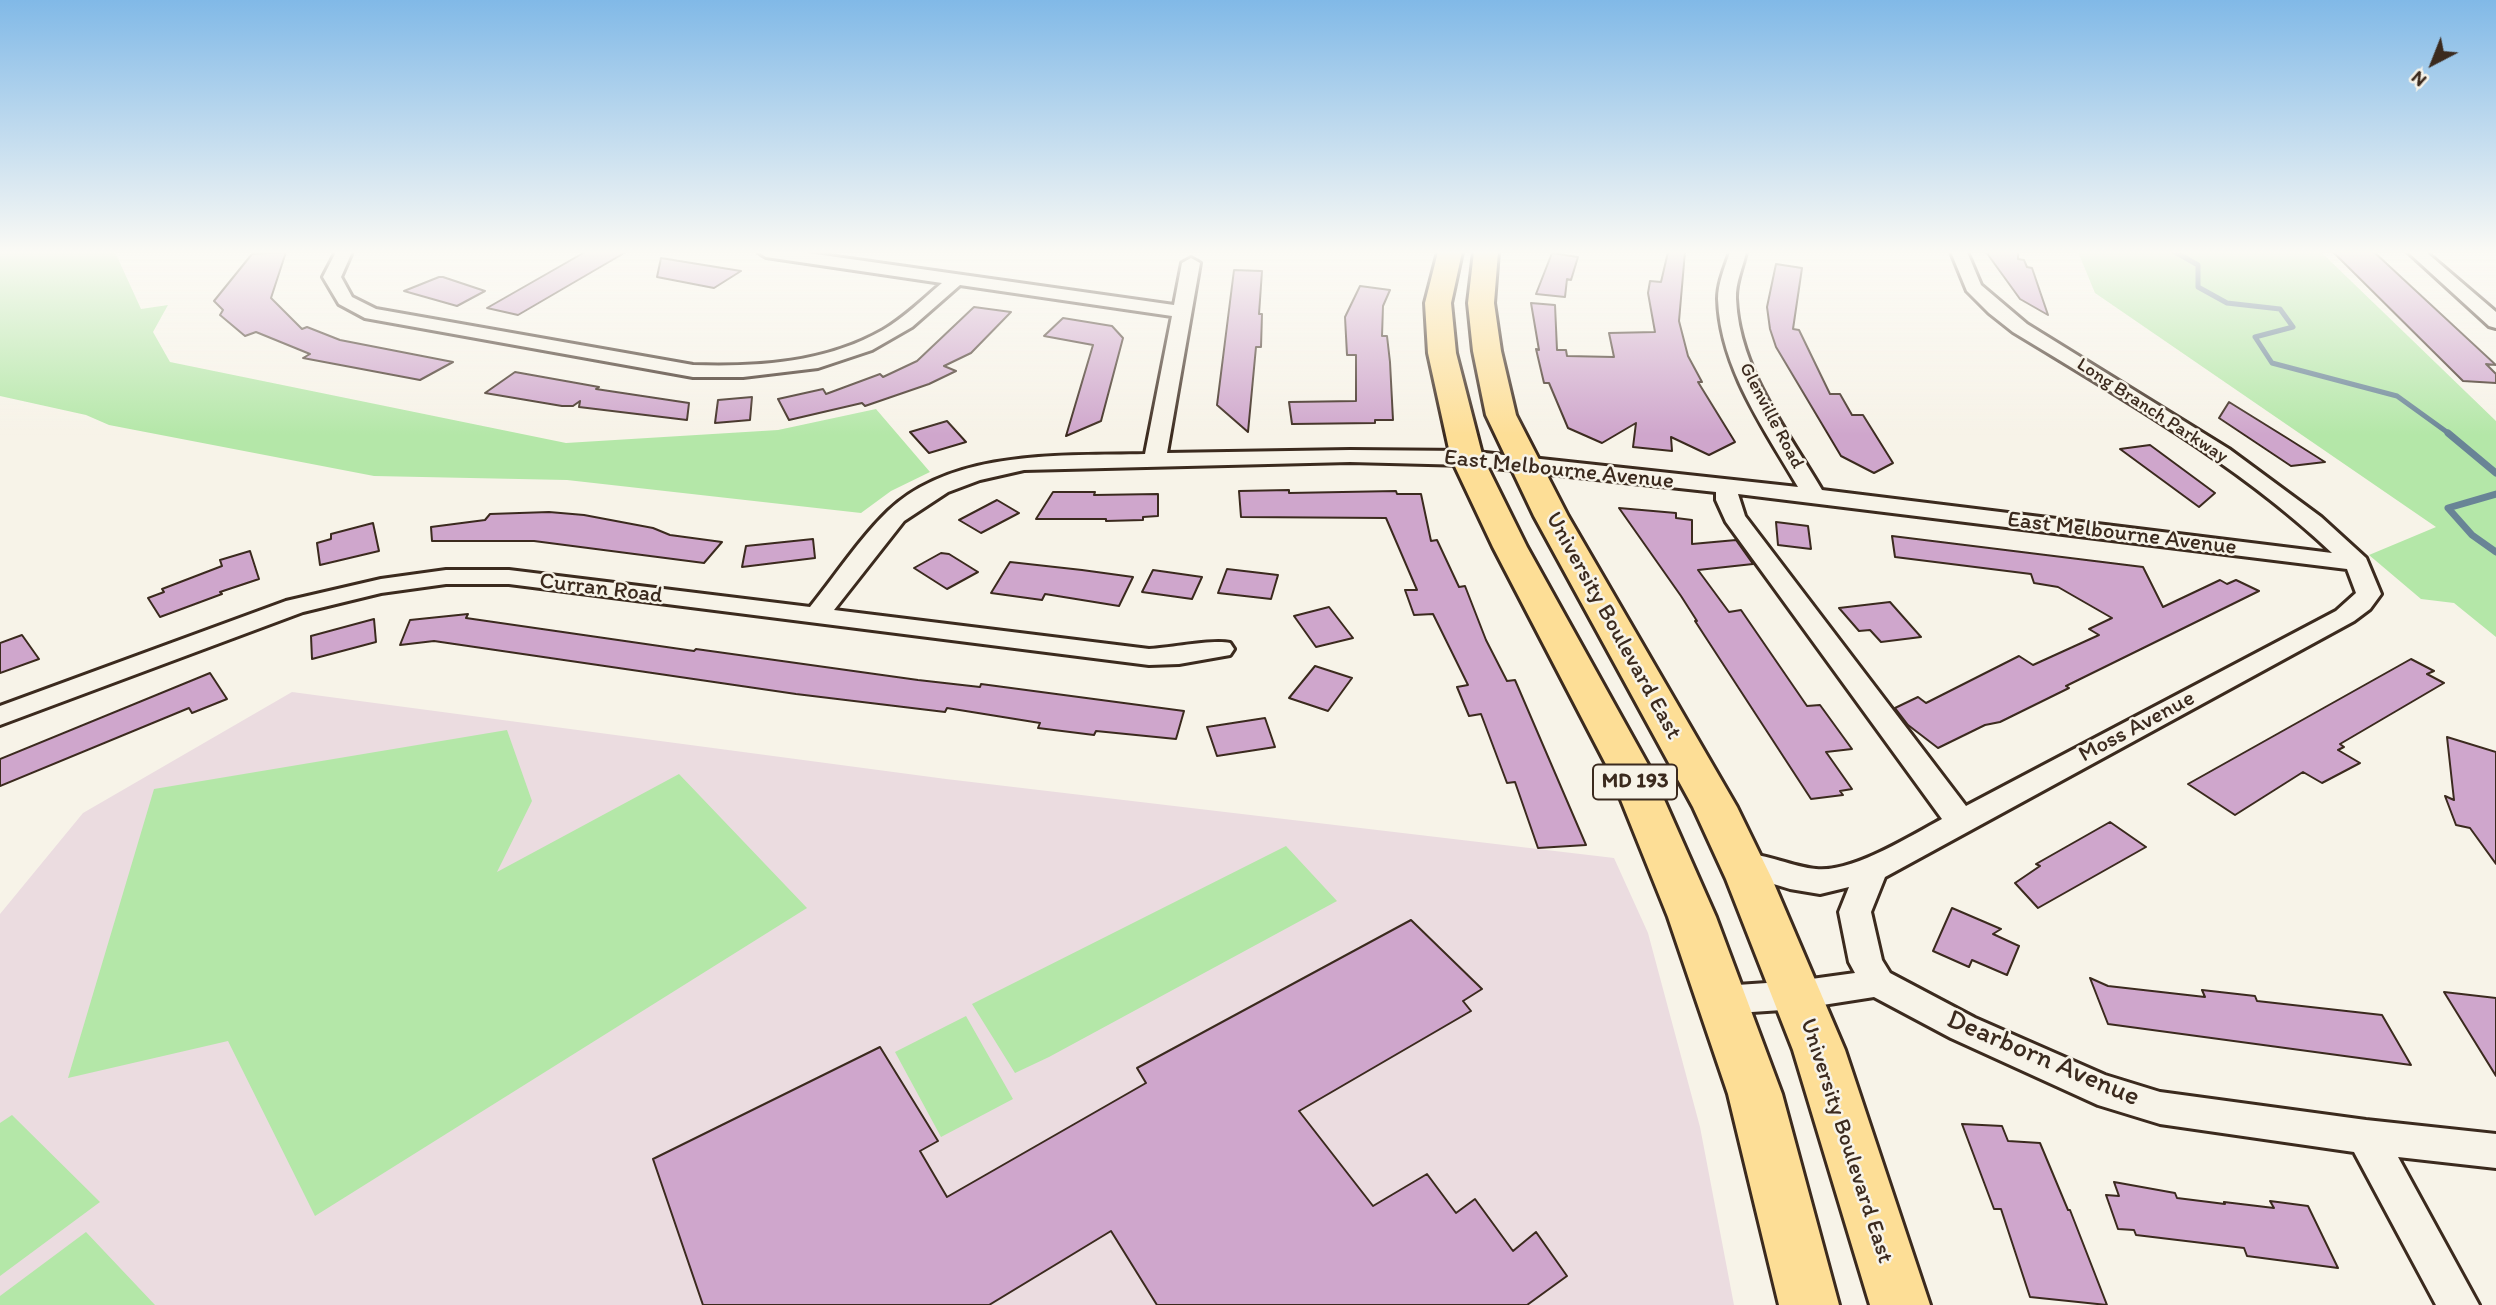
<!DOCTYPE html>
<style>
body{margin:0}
#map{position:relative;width:2496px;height:1305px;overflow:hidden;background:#f7f3e8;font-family:Itim,sans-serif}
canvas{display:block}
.north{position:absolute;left:2398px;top:28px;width:70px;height:70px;-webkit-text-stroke:5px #f7f3e8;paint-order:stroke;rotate:222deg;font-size:19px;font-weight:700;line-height:28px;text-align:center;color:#3b2a1e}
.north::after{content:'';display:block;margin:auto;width:24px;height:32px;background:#3b2a1e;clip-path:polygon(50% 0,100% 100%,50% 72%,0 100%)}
</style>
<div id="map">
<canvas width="2496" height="1305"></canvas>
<div class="north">N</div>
</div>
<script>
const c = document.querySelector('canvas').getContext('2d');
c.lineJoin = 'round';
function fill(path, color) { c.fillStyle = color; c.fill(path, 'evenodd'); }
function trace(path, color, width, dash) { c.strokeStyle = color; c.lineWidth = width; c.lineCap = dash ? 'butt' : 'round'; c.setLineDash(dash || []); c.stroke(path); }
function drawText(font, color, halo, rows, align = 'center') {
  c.font = font + ' Itim,sans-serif'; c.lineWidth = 5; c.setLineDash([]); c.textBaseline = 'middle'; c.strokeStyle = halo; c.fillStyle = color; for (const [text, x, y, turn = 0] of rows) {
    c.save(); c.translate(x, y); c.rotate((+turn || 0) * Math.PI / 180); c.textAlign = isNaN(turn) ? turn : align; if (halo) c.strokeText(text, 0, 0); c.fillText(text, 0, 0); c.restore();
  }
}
fill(new Path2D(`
 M292,692l654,87 668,79 34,75 52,194 34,178h-1734v-391l83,-101z`), '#ebdce0');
fill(new Path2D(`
 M0,252h115l26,57 27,-4 -15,27 17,30 396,81 212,-13 98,-21 54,63 -39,19 -30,22 -294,-33 -193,-4 -265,-51 -23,-10 -86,-19z
 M2078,252h243l175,169v216l-42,-34 -33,-4 -52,-44 67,-28 -341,-234z
 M507,730l25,71 -35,71 182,-98 128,134 -492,308 -87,-175 -160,37 86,-289z
 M1286,846l51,55 -288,156 -34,16 -43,-69z
 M966,1016l47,83 -72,38 -46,-85z
 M12,1115l88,87 -100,74v-153z
 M86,1232l69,73h-155v-9z`), '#b4e7a8');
trace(new Path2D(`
 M2175,252l23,13v22l29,16 53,6 13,18 -38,10 17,26 125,33 54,39`), '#698496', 5);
trace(new Path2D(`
 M2448,433l48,40
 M2496,494l-48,14 24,27 24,17`), '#698496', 7);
const building = new Path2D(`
 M286,252l-15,46 31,31 5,-2 33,13 113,22 -33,18 -117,-22 7,-4 -54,-22 -11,4 -25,-21 3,-5 -9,-9 38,-47z
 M585,252h41l-108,63 -31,-7z
 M1668,252h17l-6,69 9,35 14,26h-4l37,60 -26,13 -38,-18 1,14 -39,-4 3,-24 -34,20 -34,-15 -19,-45h-5l-8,-34 3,1 -8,-47 24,2 2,45h9l1,6 47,1 -5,-24 46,-1 -7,-39 2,-12 11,1z
 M1986,252h32v7l6,1 3,7 5,1 16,47 -28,-16z
 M2333,252h41l122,113 -10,-1 10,10v9l-33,-2z
 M1552,253l26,4 -7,23 -4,-1 -2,18 -29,-3z
 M661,258l80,13 -27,17 -57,-11z
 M1776,264l26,4 -9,61 6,1 31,64h10l12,21h11l30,48 -19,10 -33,-17 -65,-109 -6,-18 -3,-22z
 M1234,270l28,1 -3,43h3l-1,33h-5l-8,85 -31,-27z
 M439,277h4l42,14 -28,15 -53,-15z
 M1360,286l30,4 -7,16 -1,30h5l3,26 3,58h-18v3l-83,1 -3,-22 67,-1v-46h-9l-2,-38z
 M974,307l37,5 -40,41 -27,13 12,5 -27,13 -64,22 -3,-3 -73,17 -11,-21 45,-10 3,5 54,-20 3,3 34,-16z
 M1063,318l49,8 11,12 -22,83 -35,15 27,-91 -49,-9z
 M515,372l84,15 -3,2 93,14 -2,17 -108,-13 1,-6 -7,5h-11l-77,-13z
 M752,397l-2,23 -35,3 3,-23z
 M2229,402l58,36 38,24 -34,4 -72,-48z
 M947,421l19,21 -37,11 -19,-21z
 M2150,445l65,48 -16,14 -79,-58z
 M1289,490v3l107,-2 1,3h24l10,47 6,-1 22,47 6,-1 21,54 21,41 8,-1 71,165 -48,3 -23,-66 -8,1 -26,-69 -12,2 -12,-29 11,-2 -35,-71 -19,1 -9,-25h12l-31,-72 -145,-1 -2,-26z
 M1053,492h42l-1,3 64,-1v22l-15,1v3l-37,1v-2h-70z
 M997,500l22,13 -38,20 -22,-13z
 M1619,508l57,5v5l16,2v24l44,-4 17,24 -55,6 31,42 12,-2 66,96 13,-1 32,44 -26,3 26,37 -12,2 3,4 -32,4 -116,-178h2l-16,-25z
 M549,512l35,3 69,13 17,7 52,7 -18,21 -170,-22h-102l-1,-14 54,-7 5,-6z
 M1776,522l32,4 3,23 -33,-4z
 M373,523l6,28 -59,14 -3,-22 14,-4v-5z
 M1892,536l251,31 20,40 57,-27 7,4 9,-4 23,11 -193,95 3,2 -69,34 -15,3 -47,23 -30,-23 -13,-17 23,-11 8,6 93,-47 14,9 66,-30 -10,-6 23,-11 -54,-31 -24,-4 -3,-9 -136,-17z
 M813,539l2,19 -73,9 4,-21z
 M250,551l9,28 -39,13 2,2 -62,23 -12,-19 16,-6 -2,-3 60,-23 -2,-6z
 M941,553l8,1 29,18 -31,17 -33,-21z
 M1010,562l72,8 51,7 -14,29 -74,-12 -3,6 -51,-7z
 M1227,569l51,6 -7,24 -53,-6z
 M1153,570l49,7 -10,22 -50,-7z
 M1890,602l31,35 -40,5 -11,-12 -11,1 -20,-23z
 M1329,607l24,31 -37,9 -22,-31z
 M468,614l-2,4 228,33 2,-2 222,31 62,7 1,-3 203,27 -8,28 -80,-8 -2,4 -56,-7 2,-5 -93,-15 -2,4 -149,-18 -362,-53 -34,4 10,-25z
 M374,619l2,23 -64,17 -1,-23z
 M22,635l17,24 -39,14v-30z
 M2411,659l23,12 -7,3 17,9 -104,61 4,3 -6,3 22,13 -38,20 -19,-11 -68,43 -47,-31z
 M1315,666l37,12 -24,33 -39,-13z
 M210,673l17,26 -35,14 -3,-5 -189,78v-27z
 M1265,718l10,29 -58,9 -10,-29z
 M2447,737l49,15v112l-26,-36 -14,-3 -11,-29 9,4z
 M2110,822l36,25 -108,61 -23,-25 25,-17 -4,-2z
 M1952,908l49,21 -8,5 26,12 -12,29 -35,-15 -3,7 -36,-16z
 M1411,920l71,69 -19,12 8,10 -172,100 74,95 54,-32 29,39 19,-14 38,52 23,-19 31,44 -40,29h-370l-46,-74 -122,74h-286l-50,-146 227,-112 58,94 -18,10 27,46 199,-114 -9,-15z
 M2090,978l18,8 97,11 -3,-7 53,6 2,5 125,14 29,50 -303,-41z
 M2444,992l52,6v78z
 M1962,1124l40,2 6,15 32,2 28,67h2l37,95 -77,-8 -29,-88h-7z
 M2114,1182l61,11 2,5 48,6 -1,-2 50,6 -4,-7 38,5 30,62 -91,-12 -3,-8 -108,-13 -2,-5 -16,-1 -12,-34 13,1z`);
fill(building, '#cfa6cc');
trace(building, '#3b2a1e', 2);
const street = new Path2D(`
 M336,252h16l-11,25 11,20 24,12 317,56c65,2 132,-2 190,-35 22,-13 40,-31 59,-47l-176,-26 -8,-5h43l373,53 8,-42 9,-5 9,5 -33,190 183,-3 117,1 331,36c-33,-57 -78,-119 -80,-188 0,-16 7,-32 12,-47h16c-3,15 -11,31 -10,47 3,70 52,133 86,191l510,63c-94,-89 -209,-154 -319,-221l-24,-19 -22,-22 -16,-39h16l14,33 46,39 202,125 92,68 45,41 15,36 -11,15 -16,12 -469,256 -14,35 11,48 8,13 85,45 130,57 55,17 206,28 130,14v34l-98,-11 81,148h-43l-82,-153 -194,-28 -62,-19 -147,-67 -77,-41 -77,12 -75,5 -12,-4 -5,-10 5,-10 12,-4 75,-5 58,-8 -6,-11 -10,-50 10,-25 -29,7 -30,-5 -59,-18 -5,-8 5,-8c23,-7 60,12 85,14 36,4 94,-33 126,-50l-216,-297 -10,-22v-8l-249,-27 -117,-3 -326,8 -44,10 -32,12 -44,29 -70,89 315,39c21,-1 64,-10 81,-6l4,6 -4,6 -51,9 -30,1 -640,-81h-63l-65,9 -78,19 -303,113v-19l286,-105 95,-22 65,-9h63l301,37c25,-31 50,-69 78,-96 65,-62 175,-55 257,-57l27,-138 -212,-31 -48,42 -40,23 -54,18 -75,9h-50l-328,-59 -26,-14 -16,-27zM1738,494l609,75 9,24 -20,18 -370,195 -221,-290z
 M2408,252h18l70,60v16l-7,-2z`);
const primary = new Path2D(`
 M1438,252h24l-11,51 5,50 27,105 44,89 124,223 65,147 66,177 57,211h-60l-51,-211 -60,-177 -59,-147 -116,-223 -42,-89 -23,-105 -3,-50z
 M1474,252h24l-4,51 7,48 15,64 52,101 169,291 35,72 73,171 85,255h-60l-77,-255 -67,-171 -33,-72 -159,-291 -48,-101 -13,-64 -5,-48z`);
trace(street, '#3b2a1e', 6);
trace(primary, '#3b2a1e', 6);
fill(street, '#f7f3e8');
fill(primary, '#fdde96');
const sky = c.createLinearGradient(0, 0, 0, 435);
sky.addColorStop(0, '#81b9e7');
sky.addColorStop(0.58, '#fbfaf5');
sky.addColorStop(1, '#fbfaf500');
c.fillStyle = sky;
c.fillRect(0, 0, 2496, 435);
drawText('19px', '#3b2a1e', '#f7f3e8', [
 ["Long Branch Parkway",2152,411,33],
 ["Glenville Road",1771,416,62]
]);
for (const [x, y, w] of [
 [1635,782,84]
]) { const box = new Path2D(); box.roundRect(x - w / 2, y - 17.5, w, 35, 5); c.fillStyle = '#f7f3e8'; c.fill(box); trace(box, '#3b2a1e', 2); }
drawText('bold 21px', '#3b2a1e', null, [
 ["MD 193",1635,782]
]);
drawText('23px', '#3b2a1e', '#f7f3e8', [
 ["East Melbourne Avenue",1559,470,6],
 ["East Melbourne Avenue",2122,534,7],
 ["Curran Road",601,589,7],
 ["University Boulevard East",1613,626,61],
 ["Moss Avenue",2137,727,-28],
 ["University Boulevard East",1846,1141,72]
]);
drawText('28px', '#3b2a1e', '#f7f3e8', [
 ["Dearborn Avenue",2043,1059,23]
]);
</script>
